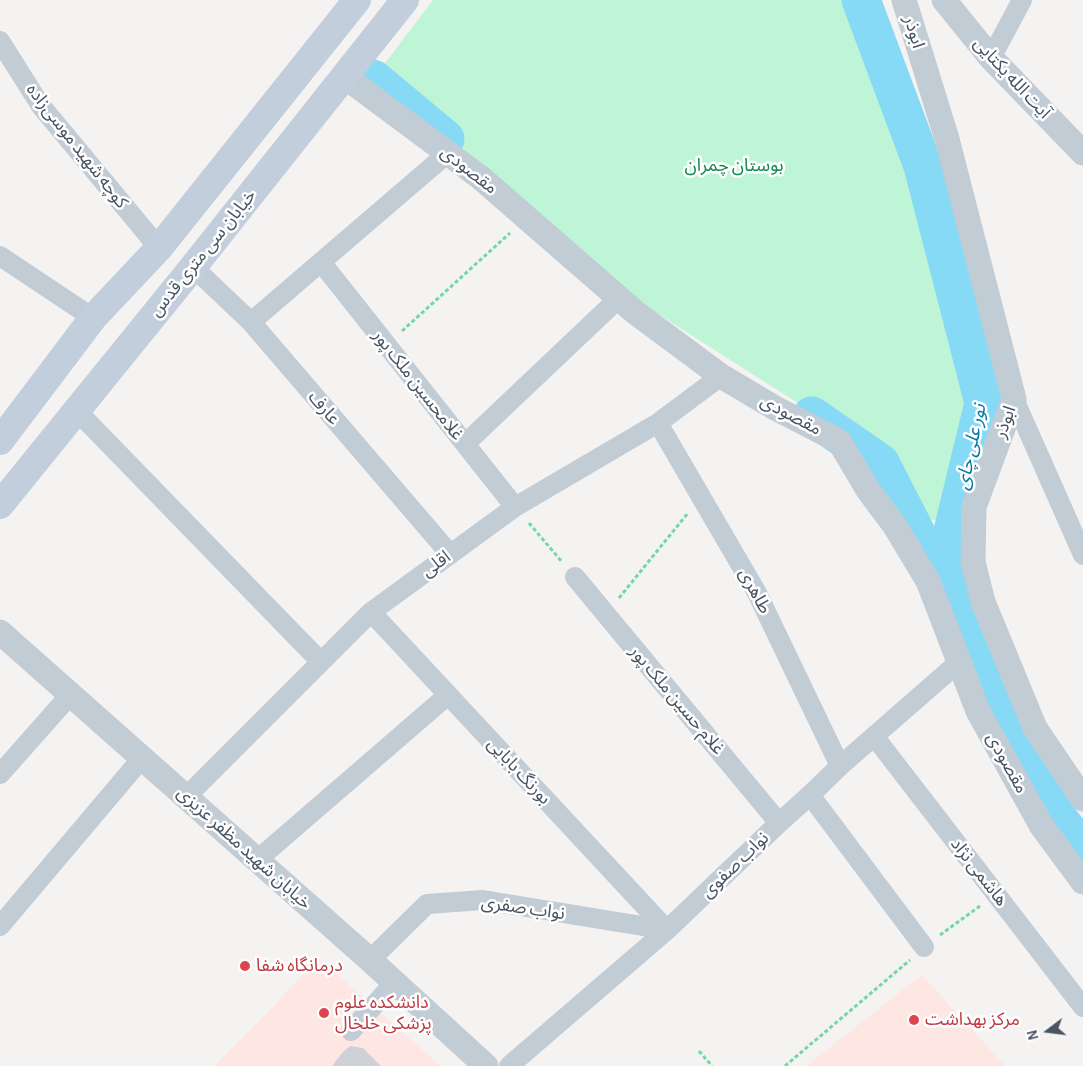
<!DOCTYPE html>
<meta charset="utf-8">
<style>
body{margin:0}
#map{position:relative;width:1083px;height:1066px;overflow:hidden;background:#f5f2f2;font-family:"Alegreya Sans",sans-serif}
canvas{display:block}
.north{position:absolute;left:1023px;top:1006px;width:50px;height:50px;-webkit-text-stroke:4px #fff;paint-order:stroke;rotate:255deg;font-size:14px;font-weight:700;line-height:20px;text-align:center;color:#485462}
.north::after{content:'';display:block;margin:auto;width:18px;height:22px;background:#485462;clip-path:polygon(50% 0,100% 100%,50% 72%,0 100%)}
</style>
<div id="map">
<canvas width="1083" height="1066"></canvas>
<div class="north">N</div>
</div>
<script>
const c = document.querySelector('canvas').getContext('2d');
c.lineJoin = 'round';
function fill(path, color) { c.fillStyle = color; c.fill(path, 'evenodd'); }
function trace(path, color, width, dash) { c.strokeStyle = color; c.lineWidth = width; c.lineCap = dash ? 'butt' : 'round'; c.setLineDash(dash || []); c.stroke(path); }
function drawText(font, color, halo, rows, align = 'center') {
  c.font = font + ' "Alegreya Sans","Noto Sans Arabic",sans-serif'; c.lineWidth = 5; c.setLineDash([]); c.textBaseline = 'middle'; c.strokeStyle = halo; c.fillStyle = color; for (const [text, x, y, turn = 0] of rows) {
    c.save(); c.translate(x, y); c.rotate((+turn || 0) * Math.PI / 180); c.textAlign = isNaN(turn) ? turn : align; if (halo) c.strokeText(text, 0, 0); c.fillText(text, 0, 0); c.restore();
  }
}
fill(new Path2D(`
 M319,959l122,107h-226z
 M922,975l83,91h-199z`), '#fee6e3');
fill(new Path2D(`
 M433,0h418l16,32 105,357 -31,132 -27,-3 -50,-42 -41,-57 -201,-128 -111,-102 -138,-110z`), '#bef5d6');
trace(new Path2D(`
 M861,0l62,166 61,237 -32,132 5,67 99,214 27,34
 M373,79l72,60
 M812,416l68,47 42,82 31,50`), '#87daf6', 39);
fill(new Path2D(`
 M350,1046l13,2 18,18h-49l11,-14z`), '#ced1d8');
trace(new Path2D(`
 M402,331l108,-98
 M529,523l33,39
 M619,598l69,-85
 M940,935l40,-29
 M699,1051l13,15
 M785,1066l125,-106`), '#72d7a9', 3, [4, 2.5]);
trace(new Path2D(`
 M0,41l41,65 118,142
 M991,58l31,-58
 M0,256l93,62
 M321,262l194,245
 M193,267l58,55 199,232
 M251,322l197,-169
 M1014,399l69,156
 M77,411l244,251
 M658,423l99,170 83,173
 M465,444l154,-146
 M575,577l204,246
 M371,612l296,318
 M874,736l209,271
 M0,774l70,-79
 M810,795l114,152
 M186,797l185,-185 144,-105 143,-84 63,-47
 M257,860l191,-165
 M0,926l142,-168
 M370,960l57,-56 56,-4 184,30
 M351,1031l44,-49
 M509,1066l158,-136 112,-107 31,-28 30,-29 119,-104`), '#c2ccd5', 20);
trace(new Path2D(`
 M904,0l43,139 67,260 -40,108 -1,55 10,40 52,126 48,71
 M944,0l47,58 92,95
 M344,76l137,102 155,135 85,63 54,32 64,33 29,49 27,36 33,55 50,130 63,114 42,57
 M0,632l370,328 116,106`), '#c2ccd5', 25);
trace(new Path2D(`
 M0,441l93,-123 66,-70 198,-248
 M0,505l193,-238 212,-267`), '#c3cedc', 28);
for (const [x, y, r, color] of [
 [245,966,6,"#e0444e"],
 [324,1013,6,"#e0444e"],
 [914,1020,6,"#e0444e"]
]) { const dot = new Path2D(); dot.arc(x, y, r, 0, 2 * Math.PI); c.fillStyle = color; c.fill(dot); trace(dot, '#fff', 2); }
drawText('18px', '#485462', '#fff', [
 ["ابوذر",914,32,73],
 ["آیت الله یکتایی",1012,78,47],
 ["کوچه شهید موسی‌زاده",77,146,52],
 ["مقصودی",469,170,38],
 ["خیابان سی متری قدس",203,253,-51],
 ["غلامحسین ملک پور",418,385,52],
 ["عارف",324,408,49],
 ["مقصودی",791,415,28],
 ["ابوذر",1005,422,-70],
 ["اقلی",436,564,-36],
 ["طاهری",755,591,62],
 ["غلام حسین ملک پور",677,700,50],
 ["مقصودی",1007,763,61],
 ["بورنگ بابایی",519,771,47],
 ["خیابان شهید مظفر عزیزی",244,848,42],
 ["نواب صفوی",735,865,-44],
 ["هاشمی نژاد",979,872,52],
 ["نواب صفری",523,908,8]
]);
drawText('18px', '#0e8850', '#fff', [
 ["بوستان چمران",734,166]
]);
drawText('18px', '#be3a42', '#fff', [
 ["درمانگاه شفا",256,966],
 ["دانشکده علوم",335,1003],
 ["پزشکی خلخال",335,1024],
 ["مرکز بهداشت",925,1020]
], 'left');
drawText('italic 19px', '#037aa3', '#fff', [
 ["نور علی چای",971,447,-78]
]);
</script>
